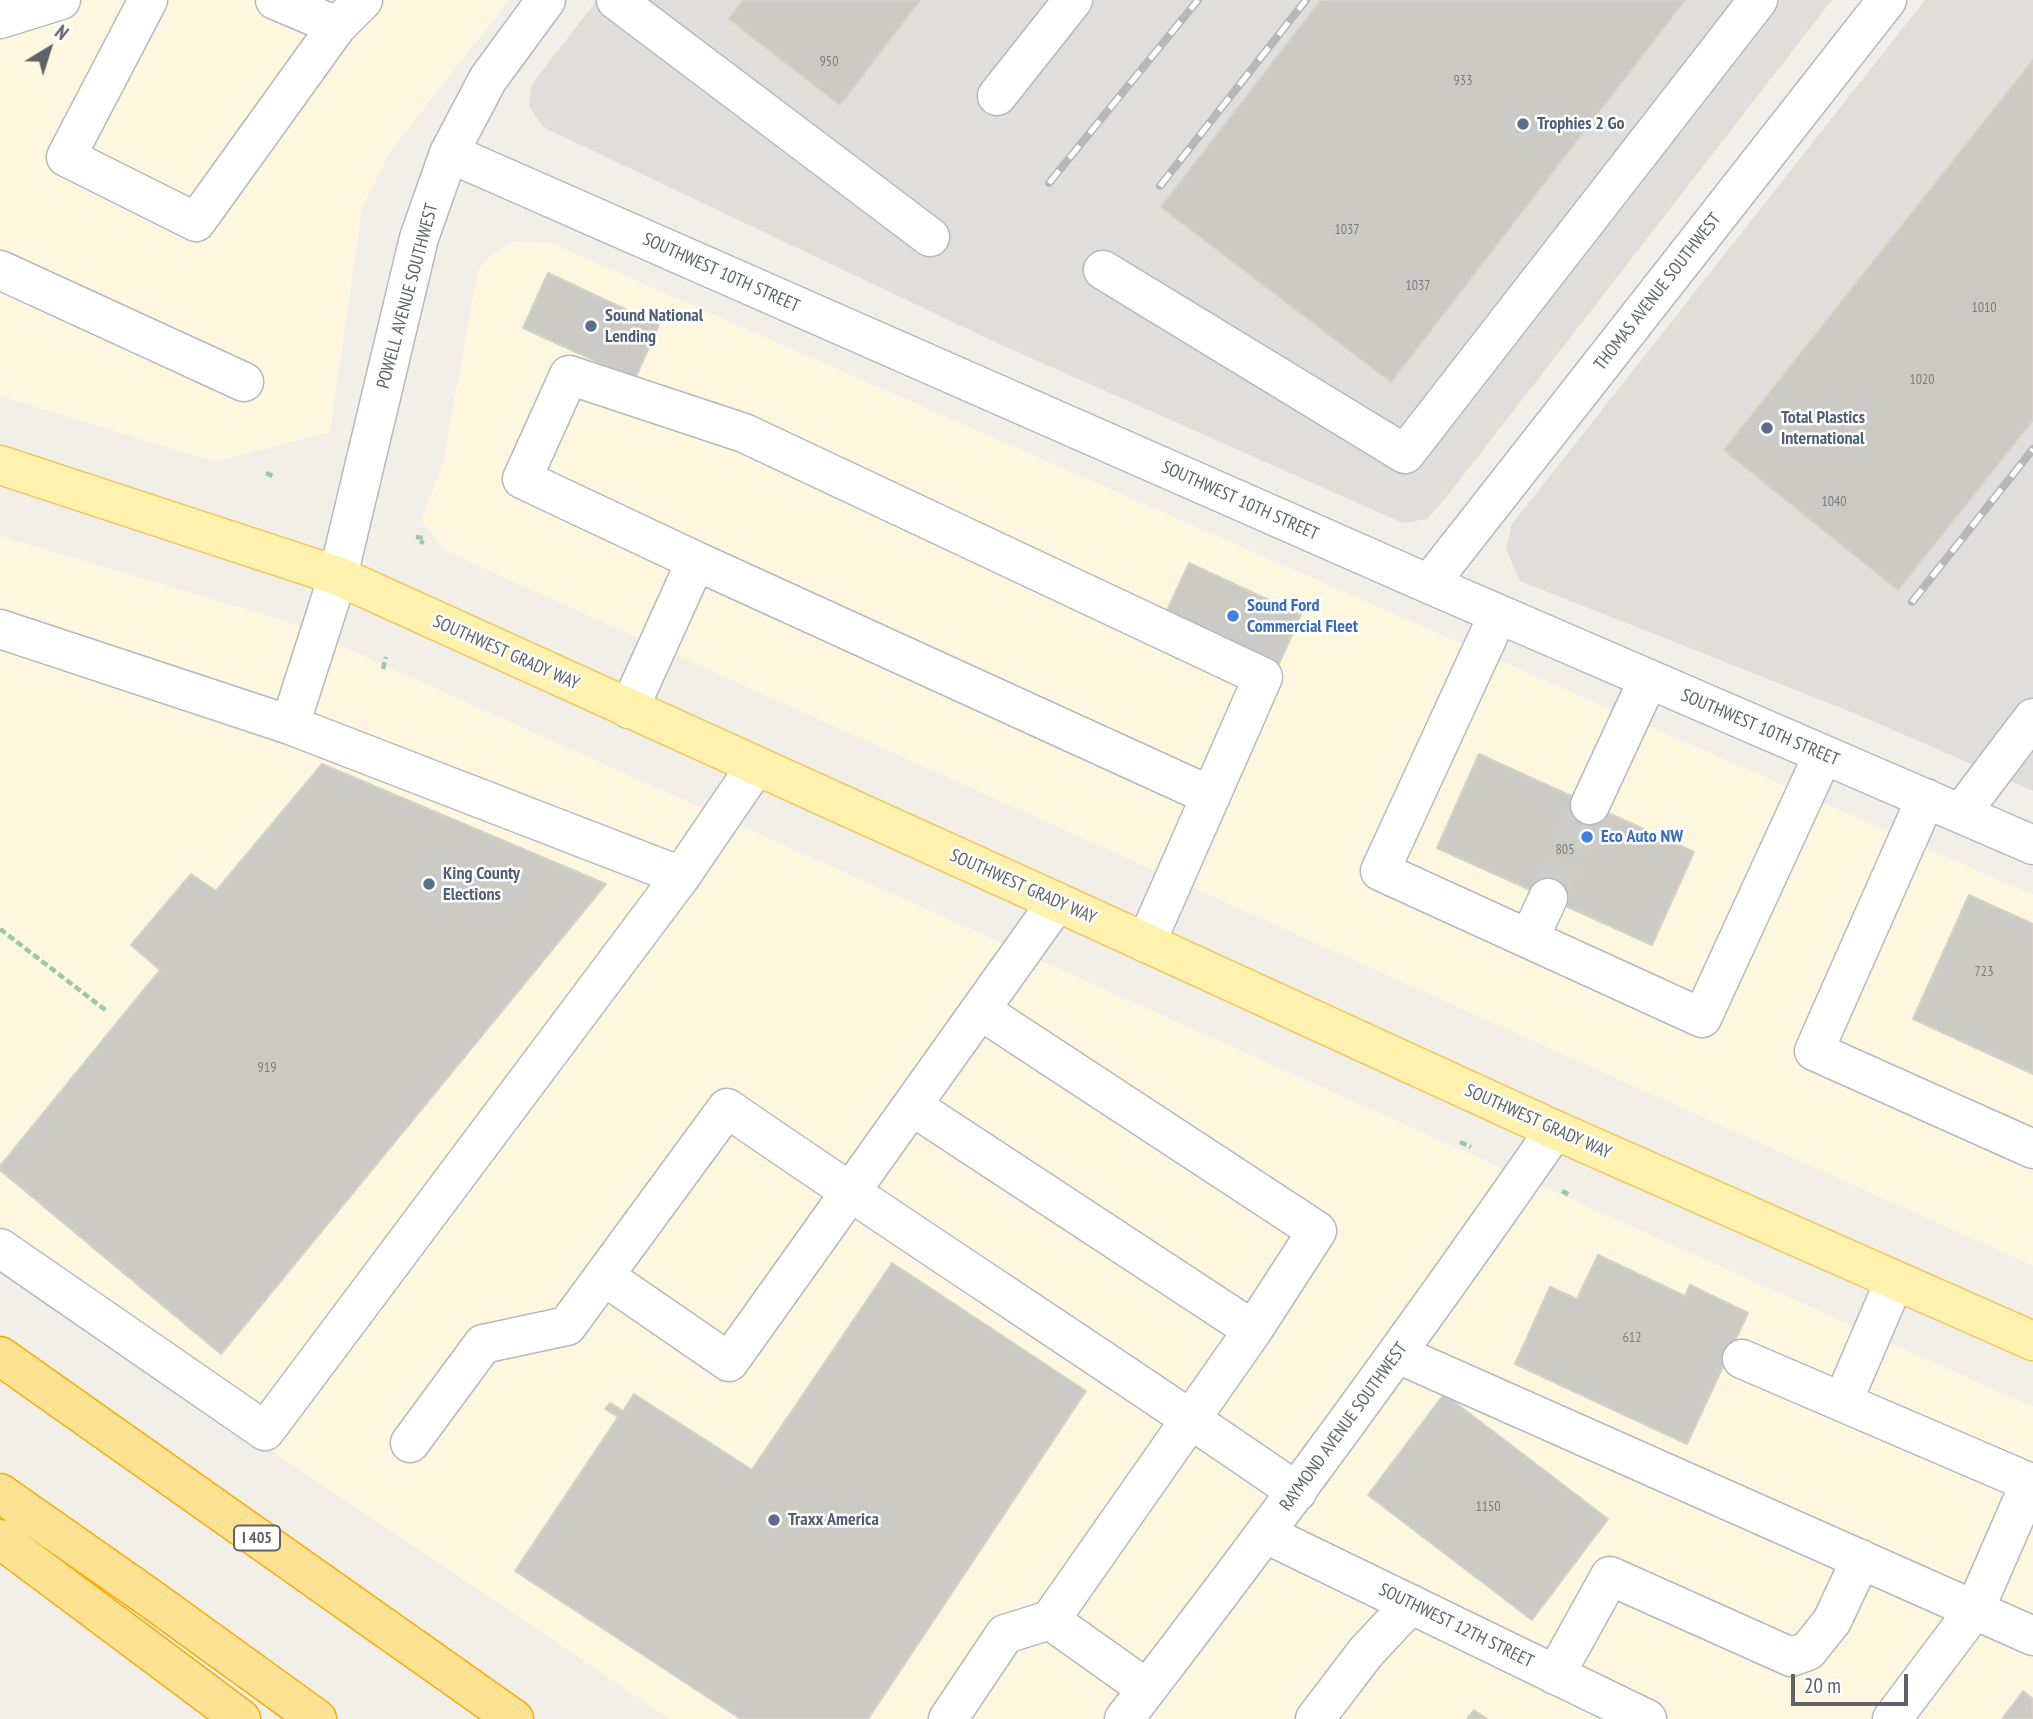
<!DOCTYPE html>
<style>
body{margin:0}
#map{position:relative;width:2033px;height:1719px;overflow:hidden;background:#f1efe8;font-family:"PT Sans Narrow",sans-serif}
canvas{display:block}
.north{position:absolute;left:14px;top:14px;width:70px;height:70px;-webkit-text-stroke:5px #fff;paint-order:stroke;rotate:38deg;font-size:19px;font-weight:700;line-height:28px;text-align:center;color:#5f6368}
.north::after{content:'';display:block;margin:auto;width:24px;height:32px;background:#5f6368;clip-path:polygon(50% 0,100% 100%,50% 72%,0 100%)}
.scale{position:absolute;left:1791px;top:1674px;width:117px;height:32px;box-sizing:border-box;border:4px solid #5f6368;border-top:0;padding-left:9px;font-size:21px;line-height:24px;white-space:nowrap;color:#5f6368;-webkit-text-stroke:5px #fff;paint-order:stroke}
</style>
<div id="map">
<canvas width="2033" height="1719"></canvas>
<div class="north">N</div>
<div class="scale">20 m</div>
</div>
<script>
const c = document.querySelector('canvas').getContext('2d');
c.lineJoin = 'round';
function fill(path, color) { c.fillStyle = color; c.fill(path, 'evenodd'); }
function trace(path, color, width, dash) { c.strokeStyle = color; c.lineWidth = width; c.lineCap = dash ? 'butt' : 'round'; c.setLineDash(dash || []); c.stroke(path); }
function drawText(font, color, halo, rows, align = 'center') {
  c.font = font + ' "PT Sans Narrow",sans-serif'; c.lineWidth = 5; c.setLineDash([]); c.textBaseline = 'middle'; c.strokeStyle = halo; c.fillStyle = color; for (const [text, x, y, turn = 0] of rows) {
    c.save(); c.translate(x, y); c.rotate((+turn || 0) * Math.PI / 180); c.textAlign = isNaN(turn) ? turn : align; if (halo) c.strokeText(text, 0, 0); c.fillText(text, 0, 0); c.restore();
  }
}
fill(new Path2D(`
 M0,0h509l-120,153 -27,56 -32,223 -115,30 -215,-66z
 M516,241l35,2 1482,652v371l-1588,-715 -24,-31 22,-57 35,-193 16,-17z
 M0,536l286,85 1747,786v312h-1363l-670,-451z`), '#fef7e0');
fill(new Path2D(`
 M597,0h1235l-387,499 -18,20 -24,4 -406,-180 -454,-216 -14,-21 3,-22z
 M1925,0h108v791l-174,-76 -339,-134 -14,-32 6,-25z`), '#e0deda');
const building = new Path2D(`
 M743,0h177l-80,105 -111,-86z
 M1321,0h364l-294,382 -230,-175z
 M2033,60v360l-135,170 -174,-140z
 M548,273l111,52 -24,54 -112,-51z
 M1189,563l112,52 -24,53 -113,-51z
 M1479,754l215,98 -42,93 -215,-97z
 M322,764l284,120 -385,470 -221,-184v-4l160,-196 -29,-25 60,-71 25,17z
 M1969,895l64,29v150l-120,-55z
 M1598,1255l87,41 5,-11 58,28 -61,131 -172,-80 35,-77 27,12z
 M892,1263l194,128 -218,328h-127l-226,-148 103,-154 -13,-8 5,-6 13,8 11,-17 118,76z
 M1444,1394l164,125 -76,101 -164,-125z
 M2023,1691l10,8 -1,20h-30z
 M1474,1710l13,9h-20z`);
fill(building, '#cccac5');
trace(building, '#d6d1c6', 2);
trace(new Path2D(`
 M1548,898l42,-93`), '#ccccc8', 38, [38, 19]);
const minor = new Path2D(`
 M148,0l-82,157 130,65 141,-196 26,-26
 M275,0l62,26
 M616,0l314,237
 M0,19l61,-19
 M997,96l76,-96
 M449,153l980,431 604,261
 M0,270l244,112
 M1103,270l302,184 353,-454
 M696,561l515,235
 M1429,584l458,-584
 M1498,615l-118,256 322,147 121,-263
 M0,629l290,96 391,151
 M629,709l67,-148 -174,-82 47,-104 175,58 519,244 -117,266
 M290,725l48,-149 81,-338 30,-85 39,-74 58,-79
 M1926,798l-112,253 219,98
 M1590,805l58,-125
 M1961,813l72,-95
 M1529,939l19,-41
 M912,1106l341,224 64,-99 -337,-221
 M0,1248l265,183 416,-555 75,-110
 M604,1276l125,86 328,-460
 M1398,1354l635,282
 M1742,1359l291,125
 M1843,1401l52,-121
 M410,1443l73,-99 84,-18 160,-218c188,130 381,253 570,384
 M1266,1534l381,185
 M1050,1620l97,69
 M1555,1675l55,-99 181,81 17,-6 24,-30 29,-62
 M948,1719l57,-85 45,-14 203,-290
 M1124,1719c149,-193 292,-389 431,-589
 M1315,1719l51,-67 45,-48
 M1892,1719l83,-110 55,-126`);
const major = new Path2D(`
 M0,465l338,111 719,326 498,228 478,211`);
const highway = new Path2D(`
 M0,1356l514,363
 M0,1493l147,103 170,123
 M0,1539l241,180`);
trace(minor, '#b5b8bc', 41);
trace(major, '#f2c960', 41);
trace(highway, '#f9ab00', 41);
trace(new Path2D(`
 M266,473l9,4
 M416,537l8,1 -3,6
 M383,669l3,-12
 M0,929l108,83
 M1460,1142l11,5
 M1562,1191l8,4`), '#9cc7a9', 4.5, [7, 3.5]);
trace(minor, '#fff', 38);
trace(major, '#fff2af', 38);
trace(highway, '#fde293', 38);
const rail = new Path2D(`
 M1049,183l149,-183
 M1160,186l146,-186
 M1912,602l121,-153`);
trace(rail, '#b6b7b8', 8);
trace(rail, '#fff', 5, [16]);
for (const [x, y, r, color] of [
 [1523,124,7,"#5c6f8a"],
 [591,326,7,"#5c6f8a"],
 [1767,428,7,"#5c6f8a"],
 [1233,616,7,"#3f7fe0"],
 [1587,837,7,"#3f7fe0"],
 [429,884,7,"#5c6f8a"],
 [774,1520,7,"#5c6f8a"]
]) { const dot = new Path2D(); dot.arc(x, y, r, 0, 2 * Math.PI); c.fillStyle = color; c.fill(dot); trace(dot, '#fff', 2.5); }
drawText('14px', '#7a7d7f', null, [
 ["950",829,62],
 ["933",1463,81],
 ["1037",1347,230],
 ["1037",1418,286],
 ["1010",1984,308],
 ["1020",1922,380],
 ["1040",1834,502],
 ["805",1565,850],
 ["723",1984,972],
 ["919",267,1068],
 ["612",1632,1338],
 ["1150",1488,1507]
]);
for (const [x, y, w] of [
 [257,1538,46]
]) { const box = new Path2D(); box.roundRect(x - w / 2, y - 12.5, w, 25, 5); c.fillStyle = '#fff'; c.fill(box); trace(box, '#5f6368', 2); }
drawText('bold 16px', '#5f6368', null, [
 ["I 405",257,1538]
]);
drawText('bold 18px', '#4e5e75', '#fff', [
 ["Trophies 2 Go",1537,124],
 ["Sound National",605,316],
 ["Lending",605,337],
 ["Total Plastics",1781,418],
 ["International",1781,439],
 ["King County",443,874],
 ["Elections",443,895],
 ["Traxx America",788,1520]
], 'left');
drawText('18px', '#5f6368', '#fff', [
 ["SOUTHWEST 10TH STREET",721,273,24],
 ["THOMAS AVENUE SOUTHWEST",1658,292,-52],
 ["POWELL AVENUE SOUTHWEST",408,296,-75],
 ["SOUTHWEST 10TH STREET",1240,501,24],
 ["SOUTHWEST GRADY WAY",506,653,24],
 ["SOUTHWEST 10TH STREET",1760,728,23],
 ["SOUTHWEST GRADY WAY",1023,887,24],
 ["SOUTHWEST GRADY WAY",1538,1122,24],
 ["RAYMOND AVENUE SOUTHWEST",1344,1427,-54],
 ["SOUTHWEST 12TH STREET",1456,1626,26]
]);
drawText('bold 18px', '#366cbe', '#fff', [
 ["Sound Ford",1247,606],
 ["Commercial Fleet",1247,627],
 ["Eco Auto NW",1601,837]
], 'left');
</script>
